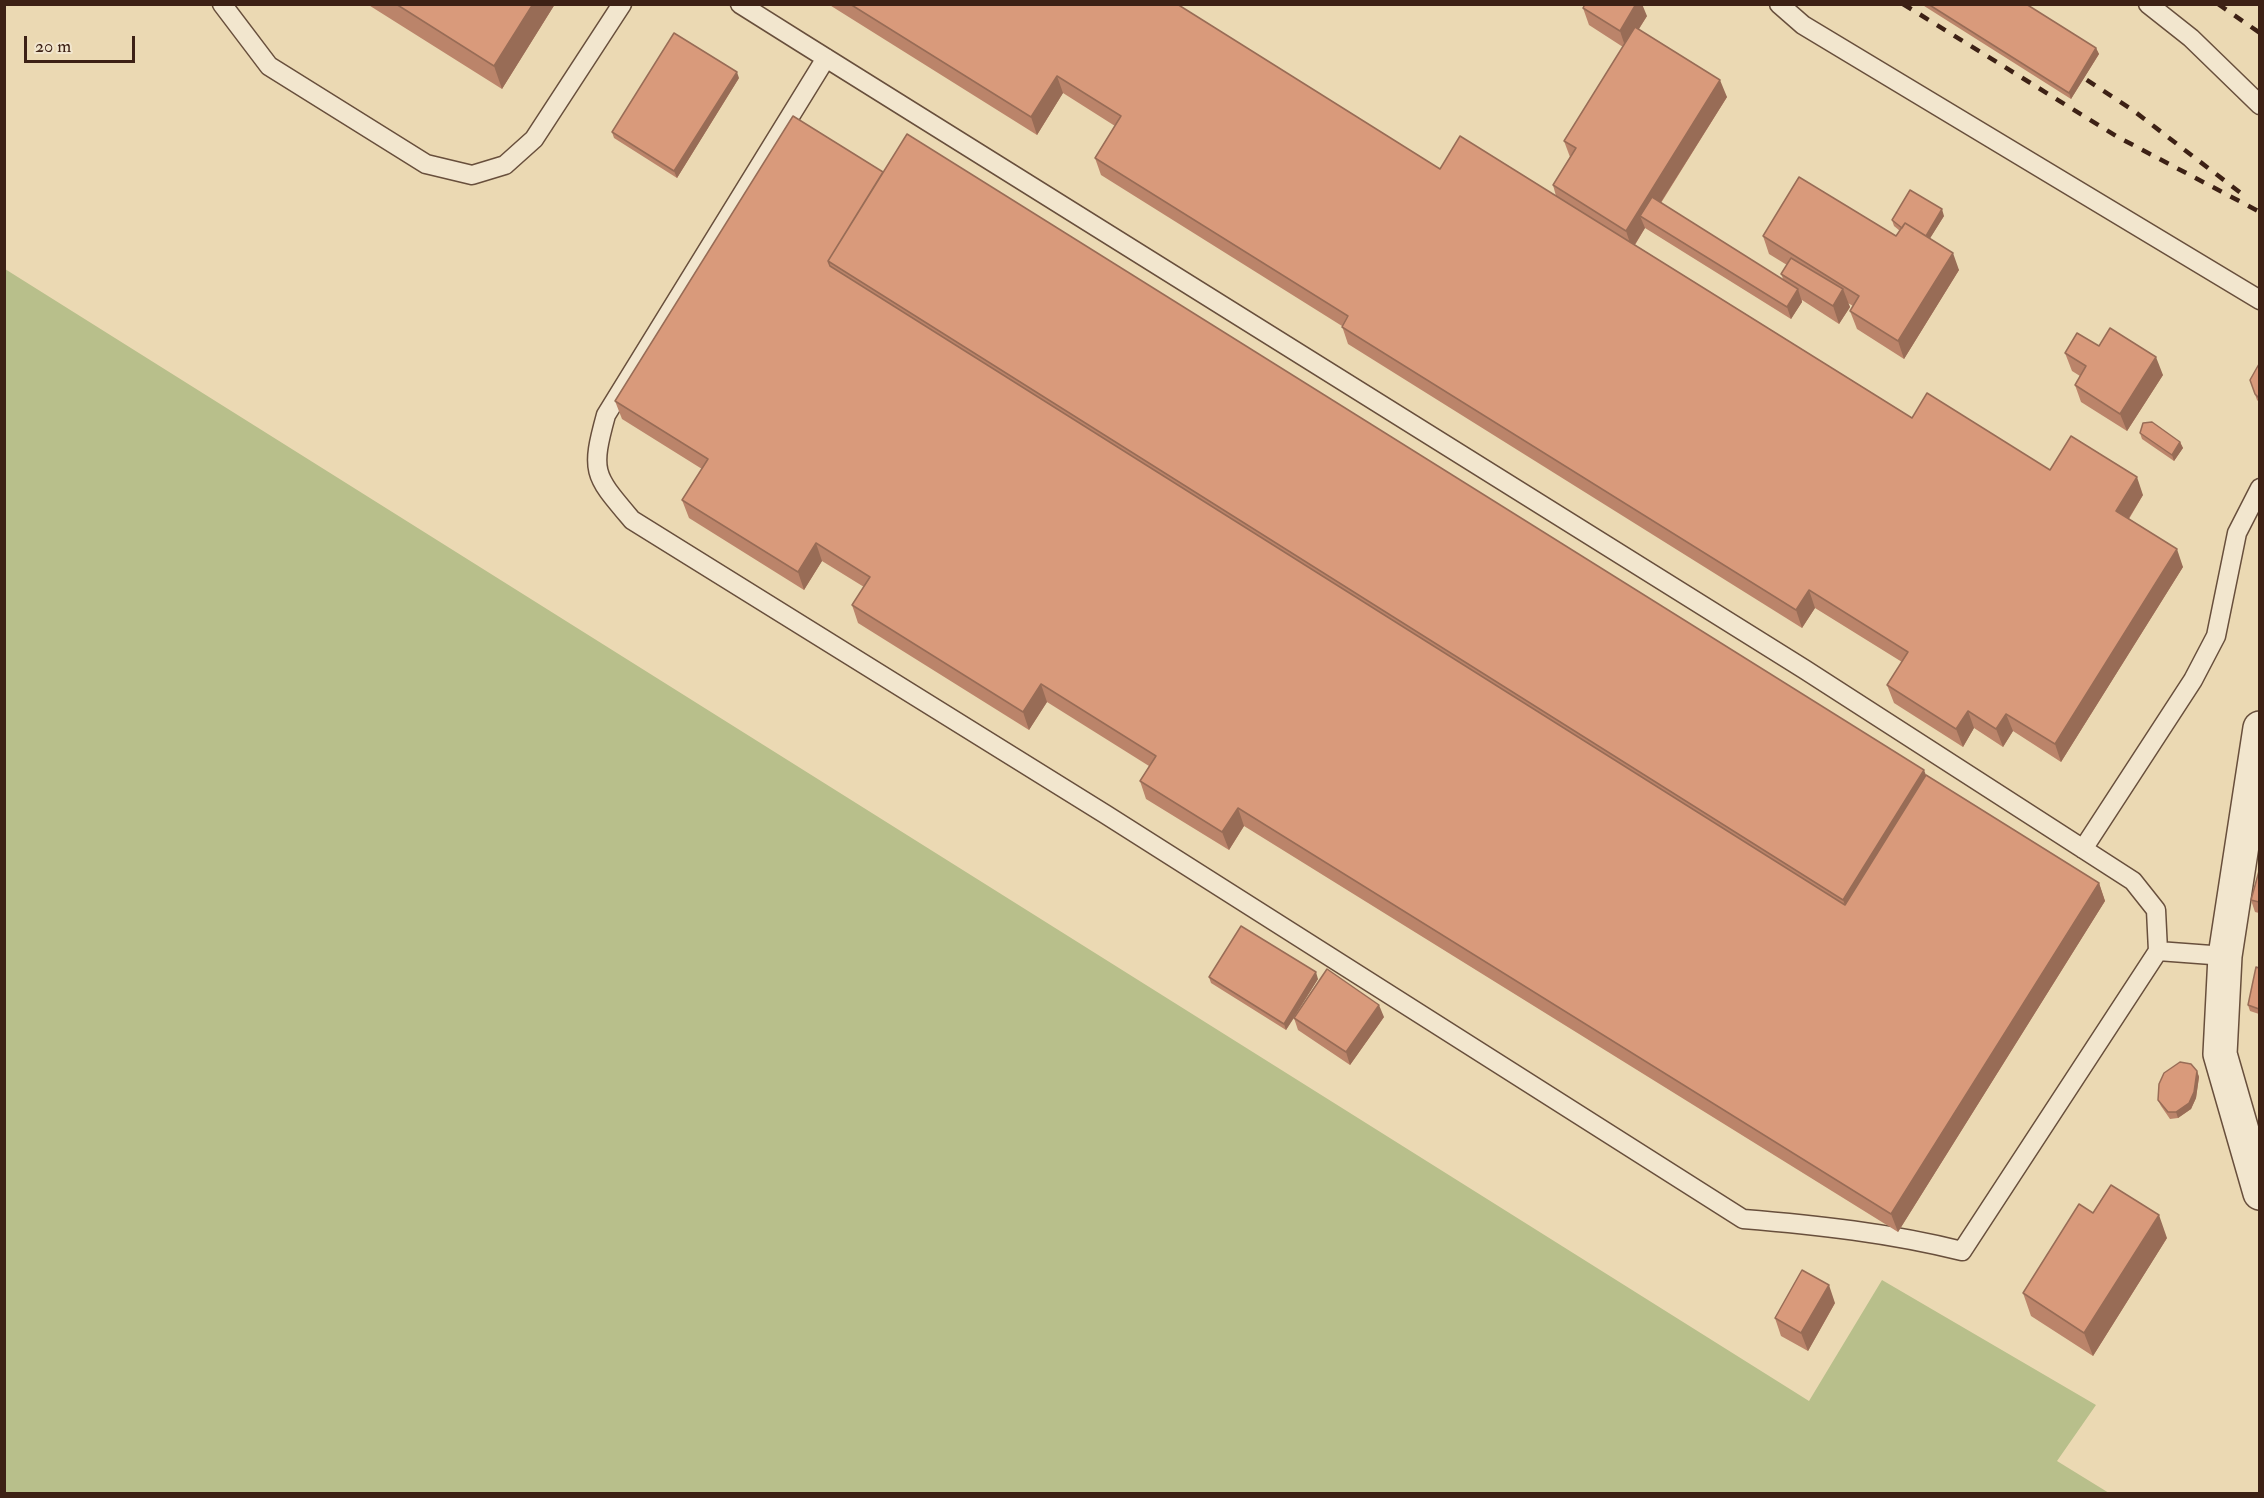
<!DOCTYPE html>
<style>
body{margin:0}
#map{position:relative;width:2264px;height:1498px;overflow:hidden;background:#ebd9b3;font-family:"IM FELL Double Pica",serif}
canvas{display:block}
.frame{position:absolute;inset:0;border:6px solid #3d2115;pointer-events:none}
.scale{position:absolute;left:24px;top:36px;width:111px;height:27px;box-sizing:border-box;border:3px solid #3d2115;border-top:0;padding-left:8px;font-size:18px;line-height:21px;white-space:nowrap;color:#3d2115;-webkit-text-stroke:4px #f2e6ce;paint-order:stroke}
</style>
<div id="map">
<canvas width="2264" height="1498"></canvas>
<div class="frame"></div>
<div class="scale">20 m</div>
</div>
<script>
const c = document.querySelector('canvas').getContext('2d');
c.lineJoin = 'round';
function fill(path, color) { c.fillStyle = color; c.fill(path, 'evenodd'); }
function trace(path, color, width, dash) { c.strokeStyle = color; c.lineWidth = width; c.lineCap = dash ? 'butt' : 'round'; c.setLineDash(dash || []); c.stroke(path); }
fill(new Path2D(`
 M5,269l1804,1132 73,-121 214,125 -39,56 52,32h-2104z`), '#b8bf8b');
const lane = new Path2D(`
 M222,4l47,62 157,98 46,11 33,-10 29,-26 88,-135
 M740,4l62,39 1002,626 329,212 23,29 2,41 -196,300c-72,-18 -145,-26 -219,-32l-638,-405 -473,-294c-38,-45 -42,-47 -26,-105l220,-357
 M1779,4l24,21 457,275
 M2148,4l43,34 69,67
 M2083,849l110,-169 23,-44 21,-103 23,-45
 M2158,951l67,5`);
const street = new Path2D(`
 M2260,728l-35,228 -5,98 40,139`);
trace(lane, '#684f3c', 21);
trace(street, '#684f3c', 36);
trace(lane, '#f2e6ce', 18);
trace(street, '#f2e6ce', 33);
trace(new Path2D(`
 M1903,4l213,132 144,76
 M2218,4l42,29
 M2070,69l64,42 108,83`), '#3d2115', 4.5, [10, 10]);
fill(new Path2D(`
 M367,4h188l-53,85z
 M828,4h349l263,165 116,27 -3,-11 17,-28 -6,-16 59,-94 -34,-22 -6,-17 64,8 -8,13 88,68 -66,106 123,78 -3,-7 6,-9 -18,-11 -6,-18h133l4,-5 -6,-5 -2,-6 52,-4 -14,22 29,32 -55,89 -47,-30 -7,-18 3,-5 -5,-3 2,4 -11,17 -37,-24v2l-11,17 -146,-91 -10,17 277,173 138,52 93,25 -14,24 54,48 -122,195 -48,-31 -10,16 -29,-19 -11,19 -69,-44 -7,-18 15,-23 -87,-54 -13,20 -454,-284 -6,-18 -241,-151 -6,-17 20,-32 -52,-33 -26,42z
 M1921,4h105l70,44 3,6 -28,45z
 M739,78l-62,100 -63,-40 -2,-6z
 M883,172l1043,603 173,108 6,18 -207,331 -654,-406 -15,24 -83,-51 -6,-18 9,-15 -102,-64 -18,28 -171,-107 -6,-18 12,-18 -42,-26 -18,29 -115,-72 -7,-18 20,-31 -80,-50 -7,-18z
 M2099,346l64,29 -36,56 -46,-29 -6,-17 5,-9 -8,-5 -7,-18z
 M2259,364v38l-2,-2 -7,-20z
 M2140,433l40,9 3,6 -9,13 -32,-22z
 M2259,871v42l-4,-1 -4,-12z
 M2259,968v46l-9,-3 -2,-6z
 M1209,977l109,2 -24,38h90l-34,48 -52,-35 -4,-12 -8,12 -75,-47z
 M2197,1071l2,6 -3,21 -5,11 -13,9 -8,1 -9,-13 -3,-6z
 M2167,1238l-74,118 -62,-40 -8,-23z
 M1835,1303l-27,48 -27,-15 -6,-18z`), '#bb846a');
fill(new Path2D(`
 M533,4h22l-53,85 -8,-23z
 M1636,4h6l5,12 -21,33 -6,-18z
 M2096,48l3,6 -28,45 -2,-6z
 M737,72l2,6 -62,100 -3,-7z
 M1057,76l6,17 -26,42 -6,-18z
 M1720,80l7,17 -78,124 -9,-5 5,12 -13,21 -6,-18z
 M1942,209l2,7 -20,32 -2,-6z
 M1953,253l6,17 -55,89 -6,-18z
 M1798,289l4,13 -11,17 -4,-12z
 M1843,289l7,18 -11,17 -6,-18z
 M2156,357l7,18 -36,56 -7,-17z
 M2180,442l3,6 -9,13 -2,-6z
 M2137,477l6,18 -21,34 -6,-18z
 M816,543l6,18 -18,29 -6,-18z
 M2177,549l6,18 -122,195 -6,-18z
 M1809,590l6,18 -13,20 -6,-18z
 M1041,684l6,18 -18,28 -6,-18z
 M1968,711l6,17 -11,19 -7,-18z
 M2006,714l7,17 -10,16 -7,-18z
 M1924,770l9,23 -81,130 -9,-23z
 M1238,808l6,18 -15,24 -7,-18z
 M2099,883l6,18 -207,331 -7,-18z
 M1316,972l2,7 -32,51 -2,-6z
 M1379,1005l5,12 -34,48 -4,-13z
 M2197,1071l2,6 -3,21 -5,11 -13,9 -2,-6z
 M2159,1215l8,23 -74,118 -9,-23z
 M1829,1285l6,18 -27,48 -7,-18z`), '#986c56');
const building = new Path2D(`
 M396,4h137l-39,62z
 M850,4h327l263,165 20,-33 452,282 15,-25 123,77 21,-34 66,41 -21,34 61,38 -122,195 -49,-30 -10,15 -28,-18 -12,18 -69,-44 21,-33 -99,-62 -13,20 -454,-283 6,-11 -253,-158 26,-42 -64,-40 -26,41z
 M1585,4h51l-16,27 -37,-23z
 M1928,4h98l70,44 -27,45z
 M1635,27l85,53 -94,151 -73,-46 23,-37 -12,-7z
 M674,33l63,39 -63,99 -62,-39z
 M793,116l90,56 -55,89 2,5 1015,639 81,-130 173,108 -208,331 -653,-406 -16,24 -82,-51 16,-25 -115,-72 -18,28 -171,-107 18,-28 -54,-34 -18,29 -116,-72 26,-41 -93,-58z
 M907,134l1017,636 -81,130 -1015,-639z
 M1799,177l97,59 9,-13 48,30 -55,88 -48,-30 9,-15 -96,-60z
 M1910,190l32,19 -16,27 -21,-13 -3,5 -10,-8z
 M1652,197l146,92 -11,18 -147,-91z
 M1791,258l52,31 -10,17 -52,-32z
 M2110,328l46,29 -36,57 -45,-29 11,-19 -21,-13 12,-20 22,13z
 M2259,364v34l-4,-4 -5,-14z
 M2152,422l28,20 -8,13 -32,-22 3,-10z
 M2259,871v31l-8,-2z
 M1241,926l75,46 -32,52 -75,-47z
 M2256,967l3,1v41l-11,-4z
 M1327,969l52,36 -33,47 -52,-34z
 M2180,1062l11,2 6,7 -3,21 -5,11 -13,9h-8l-10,-12 1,-16 5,-11z
 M2111,1185l48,30 -75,118 -61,-40 56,-89 14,9z
 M1802,1270l27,15 -28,48 -26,-15z`);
fill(building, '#d99a7b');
trace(building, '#986c56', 1.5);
</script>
